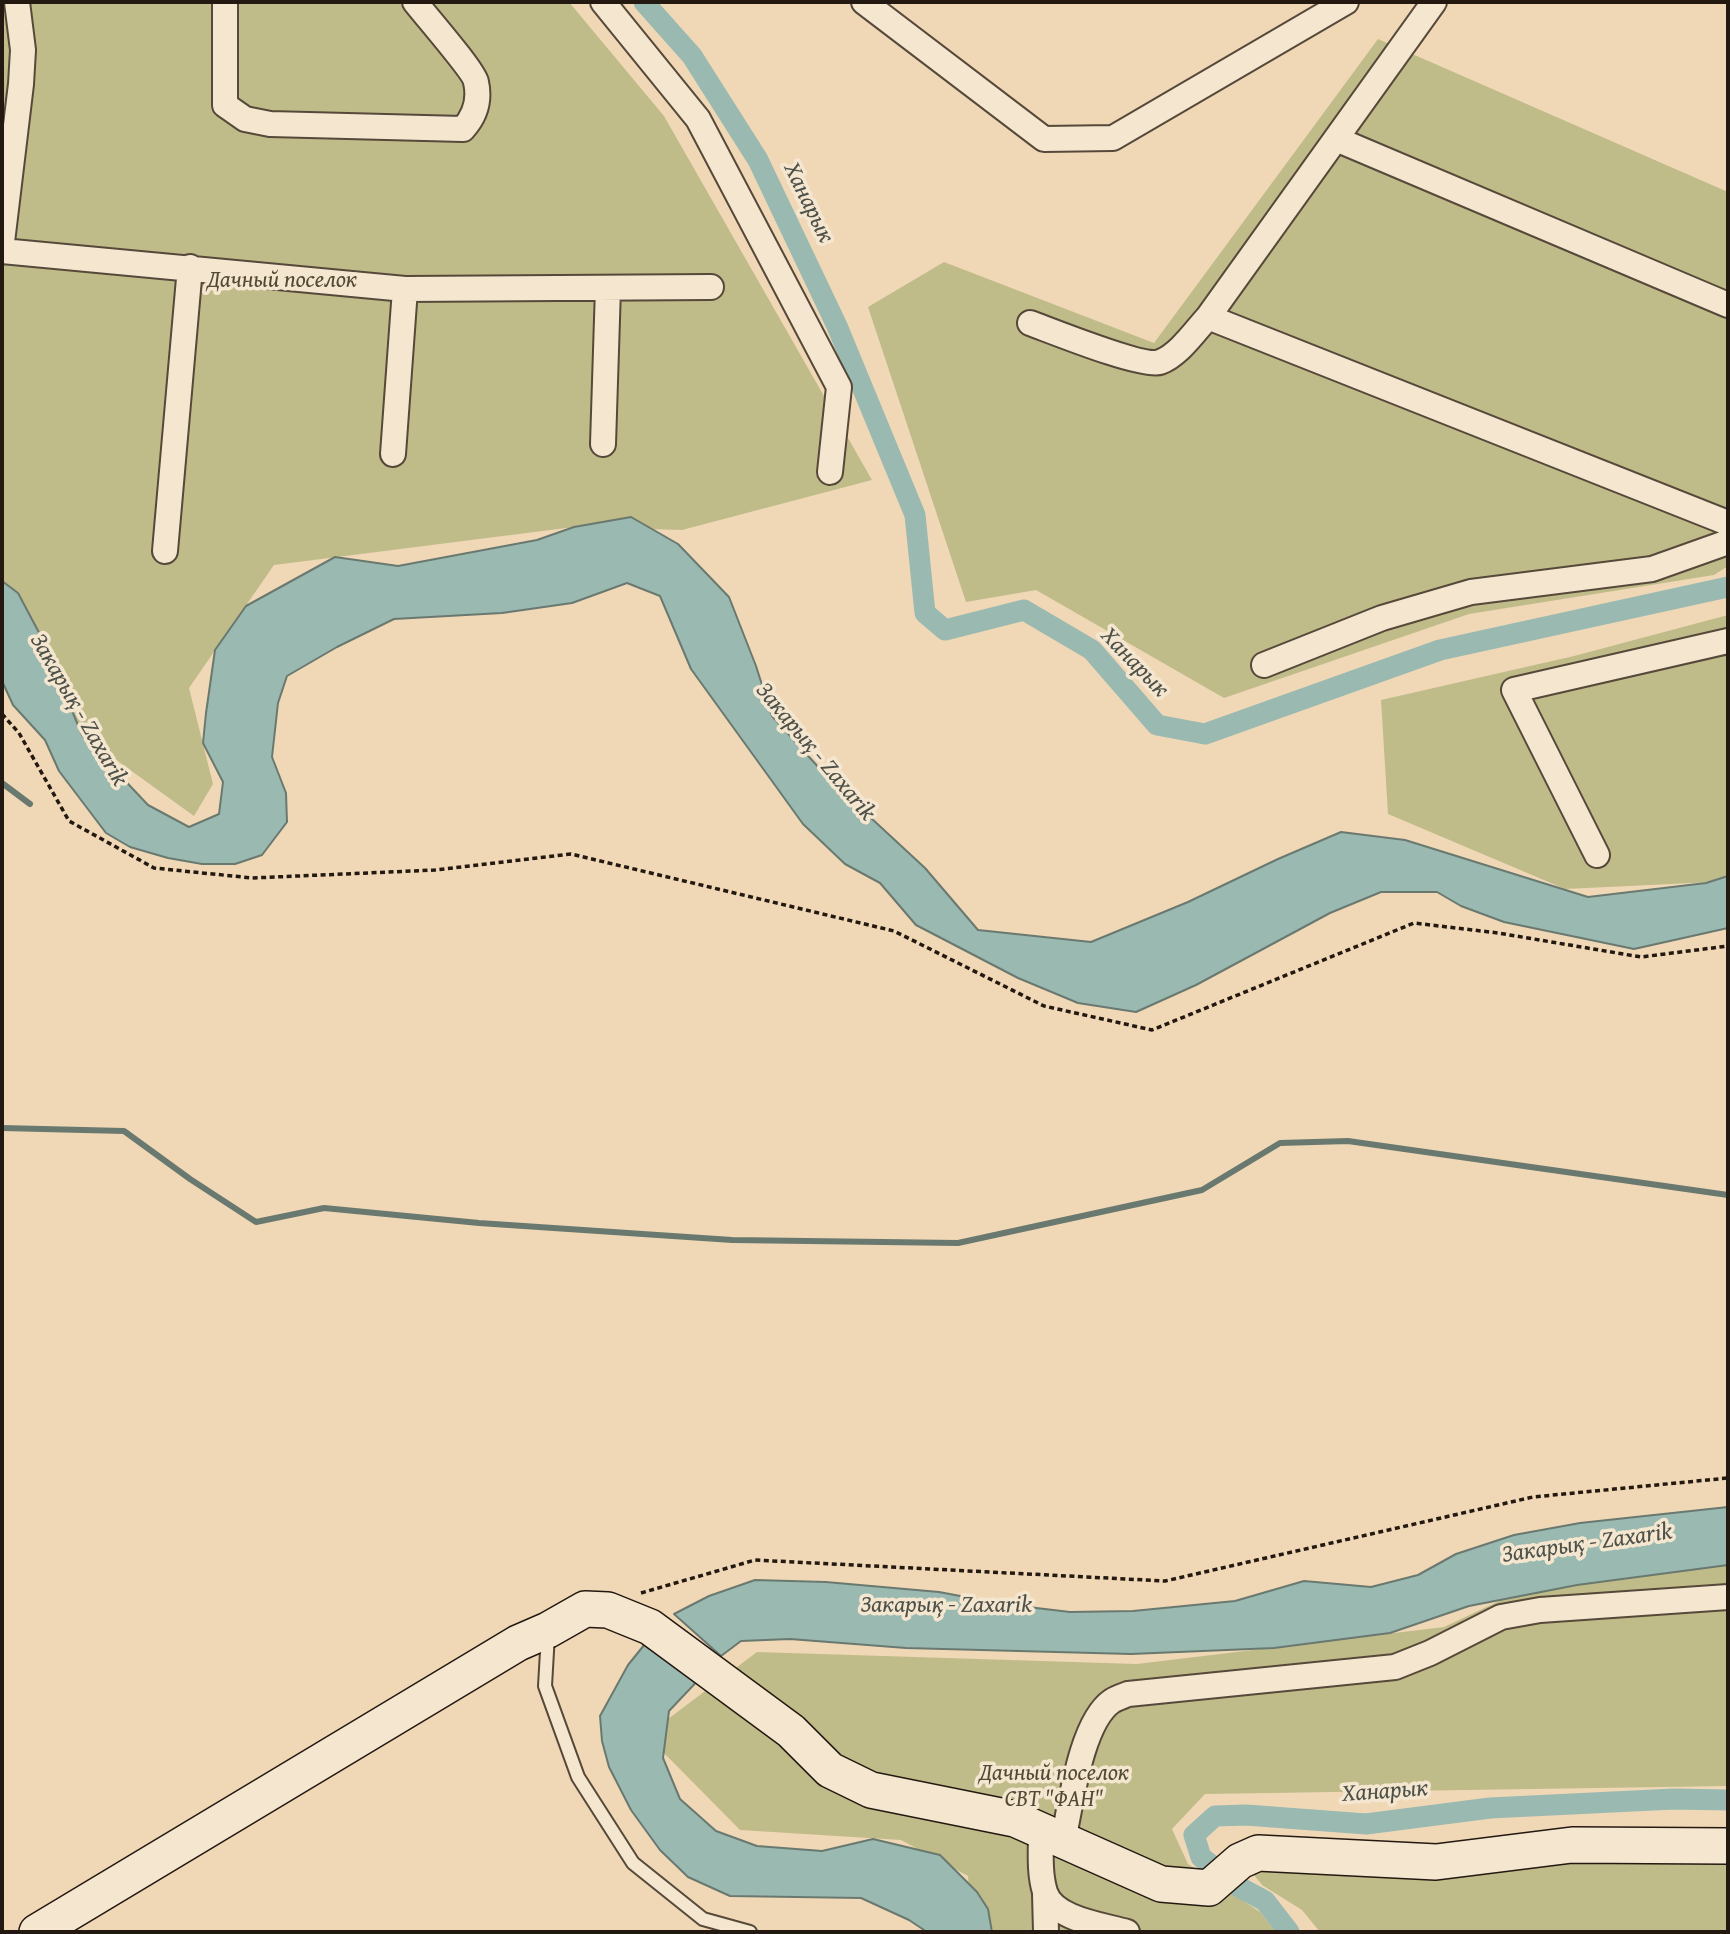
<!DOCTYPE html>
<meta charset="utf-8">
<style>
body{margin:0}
#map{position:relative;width:1730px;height:1934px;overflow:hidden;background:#f0d8b7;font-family:"Gentium Book Plus",serif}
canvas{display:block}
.frame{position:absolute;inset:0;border:4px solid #231911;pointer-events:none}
</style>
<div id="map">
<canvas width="1730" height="1934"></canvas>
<div class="frame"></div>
</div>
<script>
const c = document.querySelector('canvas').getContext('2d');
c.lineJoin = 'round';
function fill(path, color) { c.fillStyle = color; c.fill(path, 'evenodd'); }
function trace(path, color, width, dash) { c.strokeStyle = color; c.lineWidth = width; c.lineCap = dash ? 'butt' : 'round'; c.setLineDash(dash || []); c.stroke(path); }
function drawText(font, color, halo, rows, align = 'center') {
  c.font = font + ' "Gentium Book Plus",serif'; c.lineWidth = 7; c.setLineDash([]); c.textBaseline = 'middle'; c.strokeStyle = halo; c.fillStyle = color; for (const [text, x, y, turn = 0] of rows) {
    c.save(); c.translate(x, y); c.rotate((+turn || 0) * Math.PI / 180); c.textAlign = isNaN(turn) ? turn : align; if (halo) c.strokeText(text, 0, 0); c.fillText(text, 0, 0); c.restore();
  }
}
fill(new Path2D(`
 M2,2h567l95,114 208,364 -190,50 -108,-3 -300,38 -85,123 24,96 -19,32 -125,-90 -67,-137z
 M1378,39l350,153v374l-14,9 -245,39 -245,84 -188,-108 -70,12 -98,-295 76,-45 210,81z
 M1728,615v262l-14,5 -149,7 -177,-75 -7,-114 193,-44z
 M1728,1565v221l-523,8 -33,35 16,35 72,48 16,20h-304l-4,-56 -67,-36 -161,-10 -78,-79 6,-32 89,-67 380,12 307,-37 72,-34z
 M1728,1832v100h-408l-18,-22 -40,-25 -30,-37 197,4 66,-16z`), '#c0bc8a');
const water = new Path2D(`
 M631,517l47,27 51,53 27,69 16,50 58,64 95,88 53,62 113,12 97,-40 90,-43 63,-27 64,8 183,57 118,-14 22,-7v52l-94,21 -130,-27 -43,-16 -24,-14h-56l-51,21 -134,72 -60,27 -58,-9 -60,-25 -102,-53 -36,-42 -35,-19 -42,-40 -112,-155 -31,-73 -33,-13 -55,20 -70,10 -108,6 -57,28 -50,29 -9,27 -6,54 14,36 1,29 -25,33 -27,9h-33l-34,-6 -38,-11 -24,-14 -47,-62 -14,-31 -32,-35 -11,-24v-100l16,12 26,49 38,93 66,70 41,22 30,-13 4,-32 -20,-39 3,-30 9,-63 31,-44 89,-49 63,9 139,-26 37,-13z
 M1728,1507v58l-151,20 -108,21 -79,27 -116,15 -143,6 -225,-6 -116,-9 -49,2 -20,15 -47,-42 35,-18 46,-16 71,2 113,10 64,12 67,8 63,-1 102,-10 69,-20 67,6 47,-12 38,-21 58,-19 66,-12z
 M653,1634l50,41 -34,36 -6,47 17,41 36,32 41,15 65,5 51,-12 67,16 37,37 11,17 4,23h-65l-18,-12 -48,-22 -131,-2 -42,-19 -28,-27 -29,-40 -22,-43 -7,-26 -2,-25 28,-51z`);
fill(water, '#9ab9b0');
trace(water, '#6a7970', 2);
trace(new Path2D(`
 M2,783l28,21
 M2,1128l122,3 66,48 66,43 68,-14 155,15 253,17 226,3 244,-53 78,-47 68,-2 380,54`), '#6a7970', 6);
trace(new Path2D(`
 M644,2l48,54 66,104 79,166 78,189 10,98 20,17 79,-20 68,40 65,75 48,9 235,-84 288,-63
 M1289,1932l-24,-31 -26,-14 -38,-30 -7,-22 21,-19 31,-1 120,9 124,-16 184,-9 54,1`), '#9ab9b0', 21);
const lane = new Path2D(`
 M548,1634l-3,52 33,91 55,86 70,56 47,13`);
const street = new Path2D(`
 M225,2v103l20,14 25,5 193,5c12,-13 17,-29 13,-47 -2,-11 -51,-67 -61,-80
 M603,2l95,117 141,268 -9,85
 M864,2l180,137 69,-1 233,-136
 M1336,139l392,166
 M2,242l19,-158 2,-34 -6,-48
 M2,251l403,38 306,-2
 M1208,317l520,206
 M1030,323c22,8 113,45 130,39 19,-7 35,-31 48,-45l226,-315
 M603,444l5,-156
 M393,454l12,-165
 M165,551l25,-284
 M1264,665l118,-47 89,-26 181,-23 76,-27
 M1597,855l-83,-165 214,-49
 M1041,1831c0,19 -2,42 4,61 8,27 58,33 82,40
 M1063,1841c8,-37 18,-119 49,-140 5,-3 11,-5 16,-7l267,-27 35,-14 71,-36 39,-7 188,-13
 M1045,1894l1,38`);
const secondary = new Path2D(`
 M37,1932l481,-289 30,-13 37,-21 23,1 42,17 141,104 39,39 41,20 144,29 146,65 48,4 31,-27 18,-8 178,9 136,-17 156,1`);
trace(lane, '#56493a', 16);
trace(street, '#56493a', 28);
trace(secondary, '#231911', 38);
trace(new Path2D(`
 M2,714l17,19 50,88 85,47 98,10 183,-8 136,-16 323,77 150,75 108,24 262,-107 84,10 143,24 87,-11
 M641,1593l114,-33 410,21 368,-84 195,-19`), '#231911', 3.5, [5, 3.5]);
trace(lane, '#f5e6d0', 12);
trace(street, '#f5e6d0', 24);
trace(secondary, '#f5e6d0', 35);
drawText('italic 23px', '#524a35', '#f5e6d0', [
 ["Дачный поселок",282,281],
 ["Дачный поселок",1054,1774],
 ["СВТ \"ФАН\"",1054,1800]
]);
drawText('italic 24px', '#4d5149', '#f5e6d0', [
 ["Ханарык",808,203,64],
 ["Ханарык",1134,663,46],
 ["Закарық - Zaxarik",78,710,60],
 ["Закарық - Zaxarik",815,752,50],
 ["Закарық - Zaxarik",1587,1544,-8],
 ["Закарық - Zaxarik",946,1606],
 ["Ханарык",1385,1792,-4]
]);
</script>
